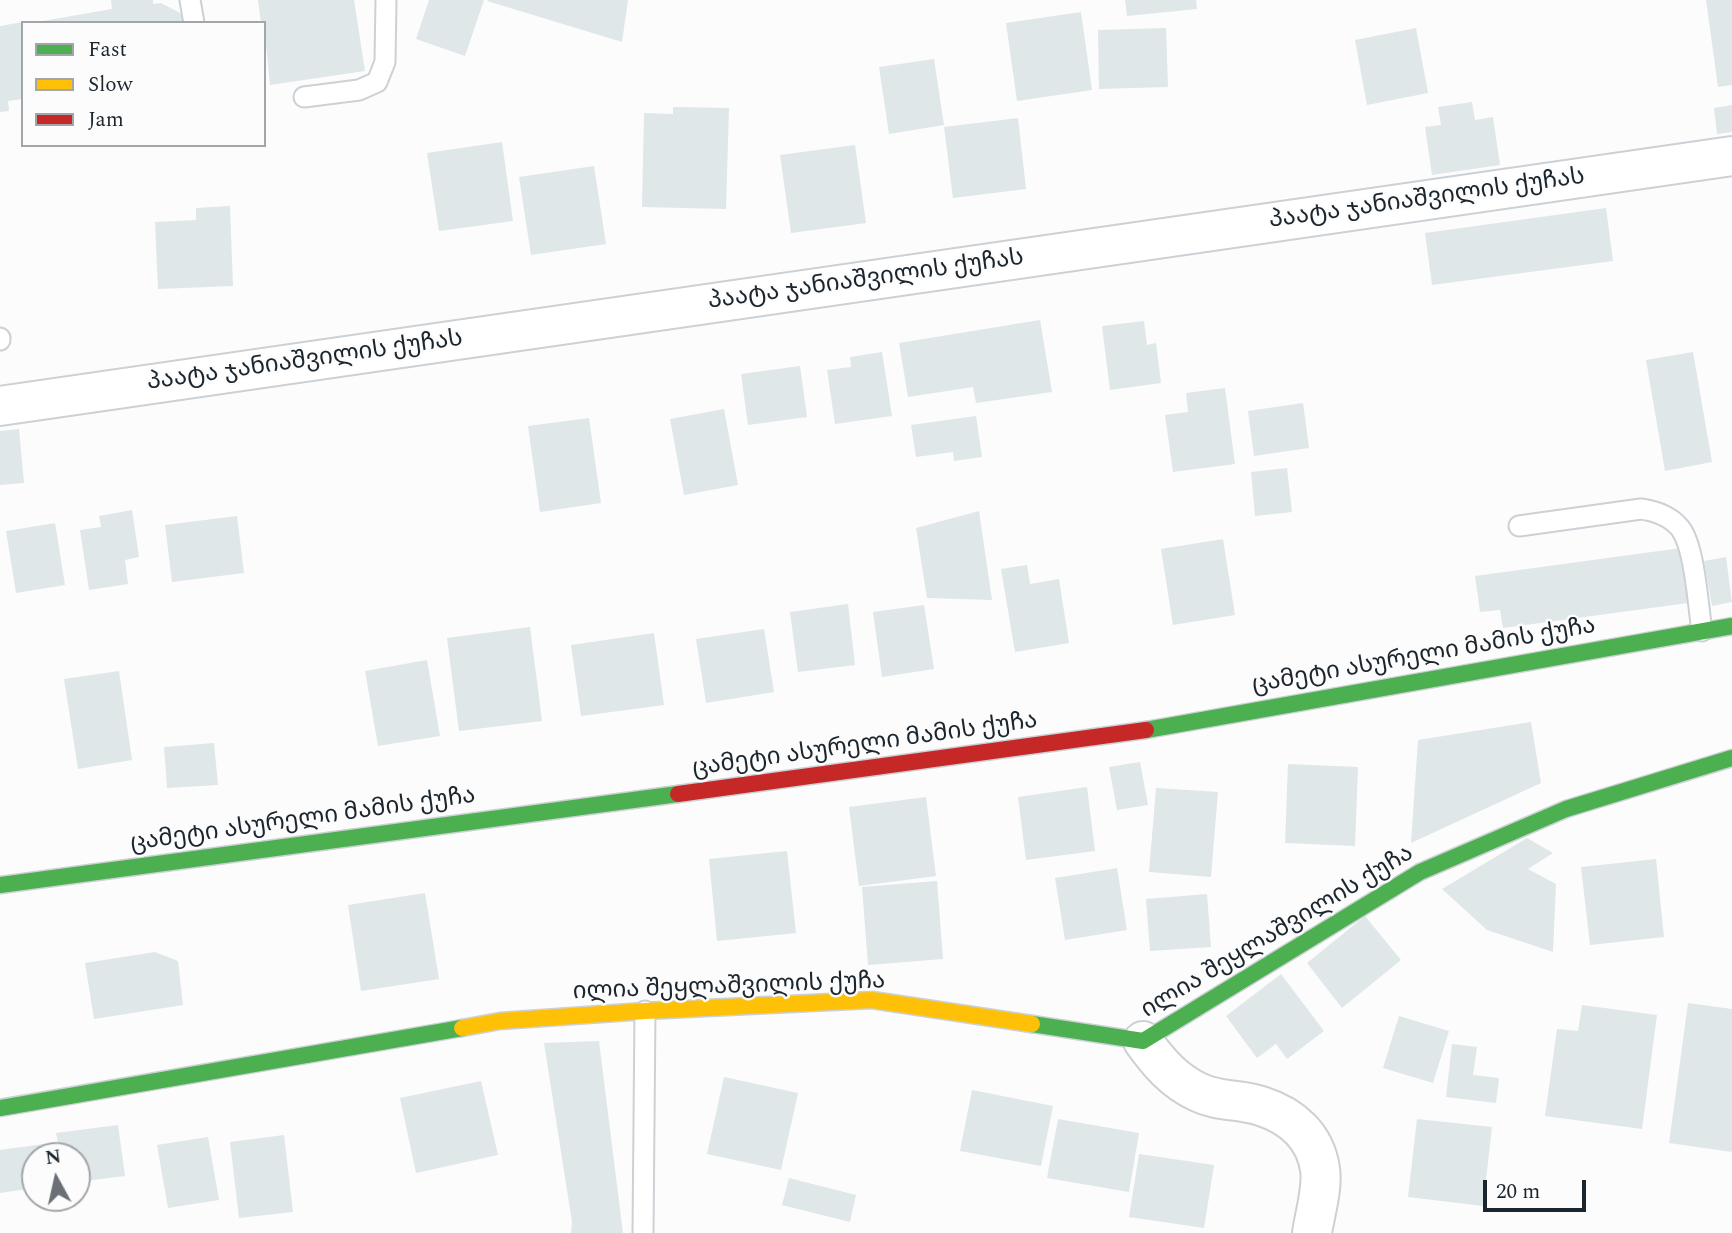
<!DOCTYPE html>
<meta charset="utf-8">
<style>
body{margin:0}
#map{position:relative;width:1732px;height:1233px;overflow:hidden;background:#fcfcfc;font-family:Spectral,serif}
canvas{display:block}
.legend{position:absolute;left:21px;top:21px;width:245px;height:126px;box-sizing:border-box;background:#fcfcfc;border:2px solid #a2a6aa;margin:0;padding:9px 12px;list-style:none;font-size:21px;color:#1b252e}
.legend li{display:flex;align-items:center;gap:14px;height:35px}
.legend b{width:35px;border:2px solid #a2a6aa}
.north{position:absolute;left:21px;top:1142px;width:70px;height:70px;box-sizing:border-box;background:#fcfcfc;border:2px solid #a2a6aa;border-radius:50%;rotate:352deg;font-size:19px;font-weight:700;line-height:28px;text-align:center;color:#1b252e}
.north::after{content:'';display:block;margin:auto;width:24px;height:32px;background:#6a7076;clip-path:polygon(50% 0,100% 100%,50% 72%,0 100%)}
.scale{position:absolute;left:1483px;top:1180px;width:103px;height:32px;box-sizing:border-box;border:4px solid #1b252e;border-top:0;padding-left:9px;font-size:21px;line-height:24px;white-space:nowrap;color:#1b252e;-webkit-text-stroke:5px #fcfcfc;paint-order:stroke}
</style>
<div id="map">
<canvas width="1732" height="1233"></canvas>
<ul class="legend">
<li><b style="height:9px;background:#4caf50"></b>Fast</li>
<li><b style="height:9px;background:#ffc107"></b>Slow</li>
<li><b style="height:9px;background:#c62828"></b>Jam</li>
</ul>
<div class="north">N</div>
<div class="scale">20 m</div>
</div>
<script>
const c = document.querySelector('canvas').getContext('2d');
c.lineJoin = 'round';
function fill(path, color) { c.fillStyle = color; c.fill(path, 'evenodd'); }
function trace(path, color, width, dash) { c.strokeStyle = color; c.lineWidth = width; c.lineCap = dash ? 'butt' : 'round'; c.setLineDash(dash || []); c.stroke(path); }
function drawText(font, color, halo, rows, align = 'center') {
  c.font = font + ' Spectral,"Noto Sans Georgian",serif'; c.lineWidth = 5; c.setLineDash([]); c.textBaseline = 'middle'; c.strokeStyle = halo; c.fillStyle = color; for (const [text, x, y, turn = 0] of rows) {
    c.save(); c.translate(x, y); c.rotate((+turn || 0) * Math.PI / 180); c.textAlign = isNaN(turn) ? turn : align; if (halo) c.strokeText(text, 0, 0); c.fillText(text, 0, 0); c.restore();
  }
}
fill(new Path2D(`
 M111,0h42v4l8,-1 23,12 2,8h-155l81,-14z
 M258,0h96l11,71 -95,14 -6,-62h-3z
 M429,0h55l-19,56 -49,-17z
 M488,0h140l-6,42 -135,-41z
 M1125,0h71l1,9 -70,7z
 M1706,0h26v85l-14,2z
 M1081,12l11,78 -75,11 -11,-78z
 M23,22v77l-15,2 1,10 -9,1v-86z
 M1166,28l2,59 -69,2 -1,-59z
 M1416,28l12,65 -61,12 -12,-65z
 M934,59l10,66 -55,9 -10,-67z
 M1472,102l3,18 18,-3 7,48 -68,10 -7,-48 16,-2 -3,-18z
 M1732,105v27l-15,2 -3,-26z
 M673,107l56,1 -3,101 -84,-2 2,-94 29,1z
 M1018,118l8,71 -73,9 -9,-71z
 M502,142l11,79 -74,10 -12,-78z
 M855,145l11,78 -75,10 -11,-78z
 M594,166l12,78 -75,11 -12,-78z
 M230,206l3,80 -75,3 -3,-67 41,-2v-12z
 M1606,208l7,53 -181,24 -7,-52z
 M1040,320l12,72 -76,11 -3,-16 -65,10 -9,-54z
 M1144,321l3,24 9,-2 5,40 -51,7 -8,-64z
 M882,352l10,64 -57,8 -8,-54 24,-3 -1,-10z
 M1693,352l19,110 -47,9 -19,-111z
 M800,366l7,51 -59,8 -7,-51z
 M1225,388l10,76 -62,8 -8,-57 23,-3 -2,-19z
 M1303,403l6,45 -55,8 -6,-45z
 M724,409l14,76 -54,10 -14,-76z
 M976,416l6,41 -28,4 -1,-9 -37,5 -5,-32z
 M589,418l12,85 -61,9 -12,-86z
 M19,429l5,54 -24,2v-54z
 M1287,468l5,44 -37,4 -4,-44z
 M132,510l7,47 -14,3 3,24 -39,6 -9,-60 21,-3 -2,-11z
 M979,511l13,89 -65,-2 -11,-70z
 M237,516l7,57 -72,9 -7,-57z
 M55,523l10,62 -49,8 -10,-62z
 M1223,539l12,76 -62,10 -12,-76z
 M1681,548l7,55 -185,25 -3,-18 -20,2 -5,-36z
 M1726,557l6,45 -20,4 -8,-45z
 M1027,565l3,19 29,-5 10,64 -54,9 -14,-83z
 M848,604l7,61 -57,7 -8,-60z
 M924,605l10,64 -52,8 -9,-65z
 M530,627l12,94 -83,10 -12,-93z
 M764,629l10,63 -68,11 -10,-64z
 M654,633l10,72 -83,11 -10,-71z
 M427,660l13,76 -62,10 -13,-75z
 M119,671l13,89 -54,9 -14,-90z
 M1531,722l10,61 -130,60 7,-103z
 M214,743l4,42 -51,3 -3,-41z
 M1140,762l8,43 -31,5 -8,-43z
 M1288,764l70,3 -3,79 -70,-3z
 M1087,787l8,64 -69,9 -8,-63z
 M1156,788l62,4 -7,85 -62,-5z
 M926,797l10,79 -77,10 -10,-79z
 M1527,838l26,15 -25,16 28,15 -3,68 -66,-22 -45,-41z
 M787,851l9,82 -79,8 -8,-82z
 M1656,859l8,78 -74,8 -9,-78z
 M1117,868l10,62 -62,10 -10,-62z
 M937,881l6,78 -75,6 -6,-78z
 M425,893l14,86 -78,12 -13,-86z
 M1207,894l4,53 -61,4 -4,-52z
 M1365,916l36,44 -59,48 -35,-45z
 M155,952l23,9 5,44 -89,14 -9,-56z
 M1281,974l43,57 -37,28 -11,-15 -19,14 -31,-42z
 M1688,1003l44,6v143l-63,-9z
 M1582,1005l75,10 -15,114 -97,-13 12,-87 21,2z
 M1399,1016l50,15 -16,52 -50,-15z
 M599,1041l24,192h-52l1,-11 -28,-179z
 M1452,1044l25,3 -4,28 26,3 -3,25 -50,-6z
 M724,1077l74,16 -17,77 -74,-16z
 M481,1081l17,74 -82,18 -16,-75z
 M972,1090l81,16 -12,60 -81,-15z
 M1058,1119l81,14 -10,59 -82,-14z
 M1417,1119l75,8 -9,79 -75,-9z
 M118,1125l7,51 -48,6v-26h-42v32l-35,5v-43l58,-8 -2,-9z
 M284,1135l9,77 -54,6 -9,-76z
 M208,1137l11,63 -51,8 -11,-63z
 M1139,1154l75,11 -10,63 -75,-11z
 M789,1178l67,17 -6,27 -68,-17z`), '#dfe7e9');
const lane = new Path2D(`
 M190,0l4,23
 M304,97l55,-7 18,-8 8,-20 1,-62
 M0,338v2
 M1519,526l122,-17c15,2 29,7 39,19 15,19 18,78 22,103
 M643,1233l2,-222`);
const street = new Path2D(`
 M0,406l1732,-250
 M1143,1041c15,21 31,40 55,51 20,10 42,7 63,14 31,10 54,30 59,63 3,19 -5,44 -8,64`);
const fast = new Path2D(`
 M1146,730l586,-104
 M0,885l678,-91
 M1032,1024l111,17 277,-169 146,-63 166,-51
 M0,1108l462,-80`);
const slow = new Path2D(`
 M462,1028l38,-7 145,-10 227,-11 160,24`);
const jam = new Path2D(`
 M678,794l468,-64`);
trace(lane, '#ccd1d6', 23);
trace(street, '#ccd1d6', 42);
trace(fast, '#ccd1d6', 19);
trace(slow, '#ccd1d6', 19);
trace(jam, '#ccd1d6', 19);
trace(lane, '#fff', 19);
trace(street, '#fff', 38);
trace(fast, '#4caf50', 16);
trace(slow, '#ffc107', 16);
trace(jam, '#c62828', 16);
drawText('24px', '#1b252e', '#fcfcfc', [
 ["პაატა ჯანიაშვილის ქუჩას",1427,200,-8],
 ["პაატა ჯანიაშვილის ქუჩას",866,281,-8],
 ["პაატა ჯანიაშვილის ქუჩას",305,362,-8],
 ["ცამეტი ასურელი მამის ქუჩა",1424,657,-10],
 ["ცამეტი ასურელი მამის ქუჩა",865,746,-8],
 ["ცამეტი ასურელი მამის ქუჩა",303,821,-8],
 ["ილია შეყლაშვილის ქუჩა",1278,933,-31],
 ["ილია შეყლაშვილის ქუჩა",729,988,-2]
]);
</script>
